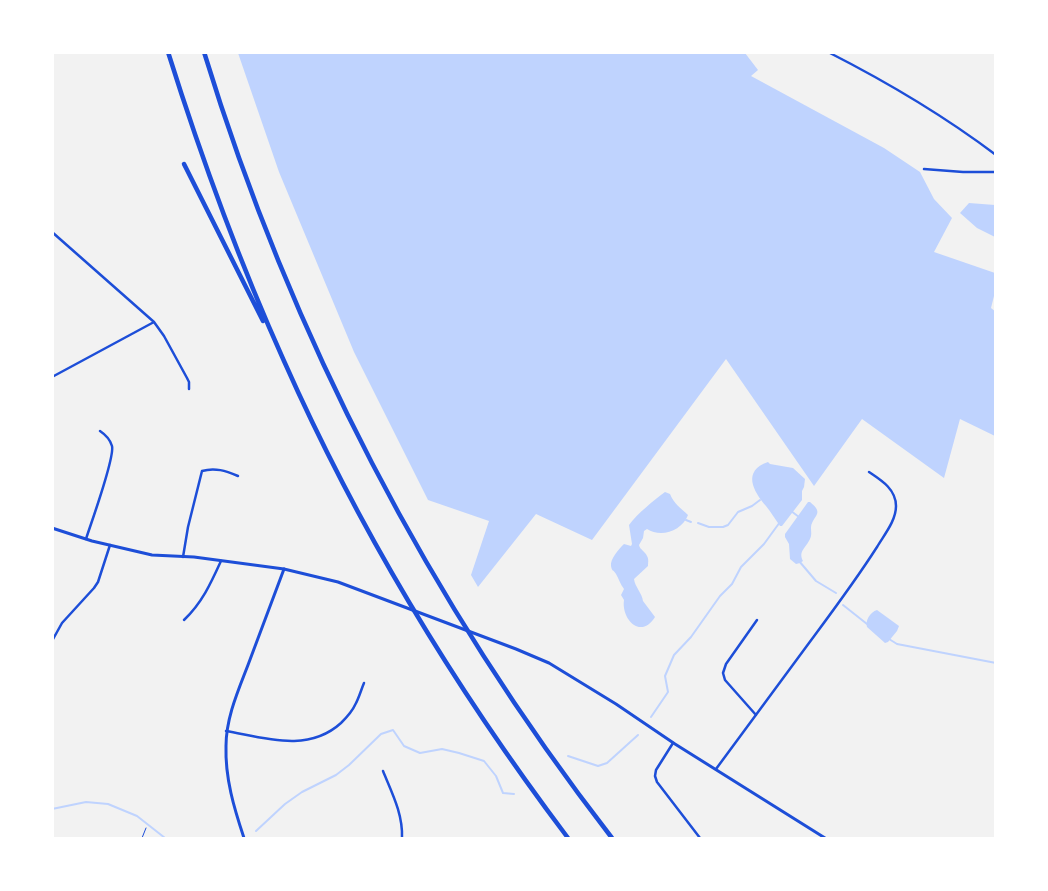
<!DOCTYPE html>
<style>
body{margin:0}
#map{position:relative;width:1048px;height:891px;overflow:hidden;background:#f2f2f2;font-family:"Asap Condensed",sans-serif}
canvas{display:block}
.frame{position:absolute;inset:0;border:54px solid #fff;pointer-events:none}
</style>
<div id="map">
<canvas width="1048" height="891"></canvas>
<div class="frame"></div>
</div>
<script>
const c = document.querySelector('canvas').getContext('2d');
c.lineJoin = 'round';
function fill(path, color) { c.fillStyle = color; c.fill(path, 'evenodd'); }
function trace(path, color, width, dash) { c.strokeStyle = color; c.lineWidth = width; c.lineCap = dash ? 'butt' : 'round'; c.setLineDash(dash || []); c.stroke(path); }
fill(new Path2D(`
 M238,53h507l13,17 -7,6 133,72 36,24 14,27 18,19 -18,34 61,21v19l-4,16 5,4 -1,124 -35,-17 -16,59 -82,-59 -48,67 -88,-127 -134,181 -56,-26 -58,73 -7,-12 18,-54 -61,-21 -74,-148 -75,-180z
 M969,203l26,2v32l-18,-9 -17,-15z
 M768,462l2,2 23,4 12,11 -1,8 -2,4v9l-20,26h-2c-5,-7 -9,-14 -14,-20 -13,-15 -24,-35 2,-44z
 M665,492l5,2c4,10 11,14 18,21 -6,16 -27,23 -41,14l-3,2 -1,7 -4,7c1,5 6,6 8,11 2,3 1,7 1,10l-14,13c1,8 8,14 9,22l12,16c-14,23 -34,2 -31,-17l-3,-5 3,-6c-4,-5 -5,-10 -8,-15 -3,-5 -4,-2 -5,-8 -1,-7 8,-17 13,-22l7,2 1,-2 -3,-19c8,-11 25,-25 36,-33z
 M808,502h2c15,12 3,13 1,25 0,5 1,8 -1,12 -4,9 -12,12 -7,22l-3,2 -4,1 -6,-5 -1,-15 -4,-7v-3z
 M877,610l22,16 -2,5 -9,11 -3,1 -18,-16c-2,-6 3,-15 10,-17z`), '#bfd3fe');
trace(new Path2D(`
 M791,511l8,6
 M686,520l5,2
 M698,523l11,4h14l5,-2 10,-13 14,-6 8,-6
 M799,561l17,20 20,12
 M843,605l24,19
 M889,639l8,5 99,19
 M651,717l17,-25 -3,-16 9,-21 17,-18 29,-41 12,-12 9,-17 23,-23 16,-22
 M568,756l30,10 9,-3 31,-28
 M52,809l34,-7 22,2 29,12 28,22
 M256,831l29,-27 17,-12 34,-17 13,-10 32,-31 12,-4 11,16 16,7 22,-4 17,4 25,8 12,15 7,17 11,1`), '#bfd3fe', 2);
trace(new Path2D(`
 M142,838l4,-10`), '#1d4ed8', 1);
trace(new Path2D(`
 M828,52c59,30 115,63 168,103
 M924,169l39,3h33
 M52,232l102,90 10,14 23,42 2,4v7
 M52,377l102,-55
 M86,539c5,-16 29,-81 26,-93 -2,-7 -6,-11 -12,-15
 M183,557l5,-30 14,-56c13,-4 24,0 36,5
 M184,620c18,-17 27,-37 37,-59
 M52,641l10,-18 32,-35 4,-6 12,-37
 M756,715l-31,-35 -2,-7 3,-9 31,-44
 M226,731c39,7 82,22 115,-8 5,-5 11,-11 14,-18 4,-7 6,-15 9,-22
 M673,743l-17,27 -1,6 2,6 43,56
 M716,769c31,-42 62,-84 93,-126 23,-31 47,-63 68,-96 7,-12 19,-26 19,-41 0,-17 -15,-26 -27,-34
 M383,771c9,22 20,43 19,67`), '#1d4ed8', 2.5);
trace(new Path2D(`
 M244,838c-10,-30 -19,-60 -18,-92 0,-28 12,-55 22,-81 12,-32 24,-64 36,-96`), '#1d4ed8', 3);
trace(new Path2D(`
 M52,528l40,13 60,14 42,2 90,12 54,13 178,67 33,14 67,41 59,40 150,94`), '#1d4ed8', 3);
trace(new Path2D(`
 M168,52c33,105 71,209 116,309 75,169 173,330 284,477
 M204,52c87,285 226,551 408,786
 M184,164l79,157`), '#1d4ed8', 4.5);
</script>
